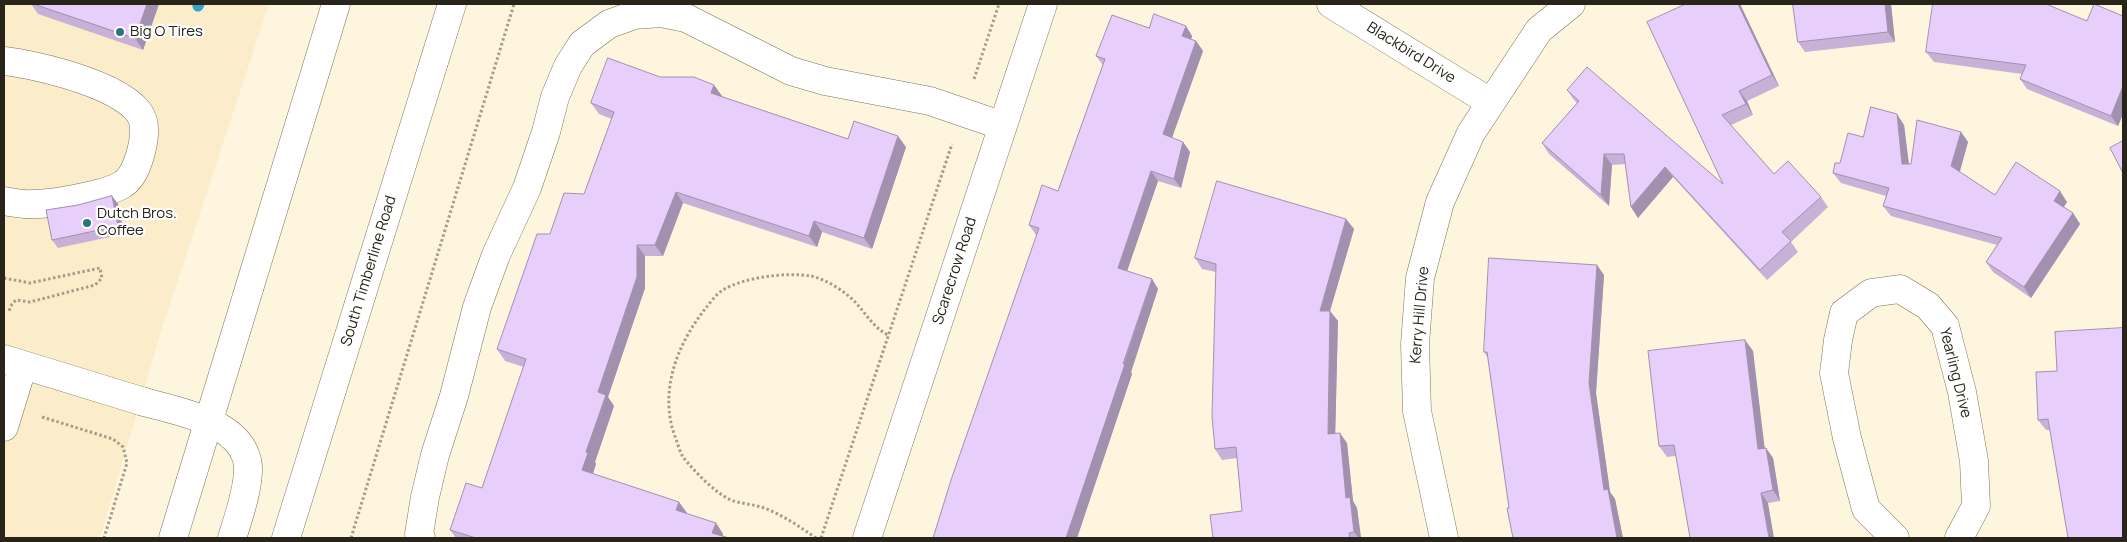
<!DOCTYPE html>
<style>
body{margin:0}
#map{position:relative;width:2127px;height:542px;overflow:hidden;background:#fef5de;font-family:Manrope,sans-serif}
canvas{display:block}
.frame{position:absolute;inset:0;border:5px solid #282419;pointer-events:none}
</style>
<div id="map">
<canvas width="2127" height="542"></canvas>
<div class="frame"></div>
</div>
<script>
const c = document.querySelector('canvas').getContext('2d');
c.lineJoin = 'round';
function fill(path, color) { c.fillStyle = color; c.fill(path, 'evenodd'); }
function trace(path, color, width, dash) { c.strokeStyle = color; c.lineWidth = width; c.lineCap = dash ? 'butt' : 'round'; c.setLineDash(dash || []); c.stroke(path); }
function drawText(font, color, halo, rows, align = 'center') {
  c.font = font + ' Manrope,sans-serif'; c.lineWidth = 4.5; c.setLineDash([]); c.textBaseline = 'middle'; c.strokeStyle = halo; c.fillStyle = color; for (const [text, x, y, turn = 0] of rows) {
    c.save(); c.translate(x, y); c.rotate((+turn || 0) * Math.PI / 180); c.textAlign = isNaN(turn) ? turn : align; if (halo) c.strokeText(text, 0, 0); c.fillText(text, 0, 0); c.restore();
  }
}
fill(new Path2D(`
 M4,4h265l-106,321 -63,213h-96z`), '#fbedc9');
trace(new Path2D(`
 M198,6l1,-2`), '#31a5c7', 11);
const minor = new Path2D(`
 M1331,4l159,98
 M4,61c30,3 131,26 139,60 4,16 -5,54 -20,63 -14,10 -70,20 -89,20 -10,1 -20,-1 -30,-3
 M4,359l137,42
 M4,427l19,-62
 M421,538l-2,-4 6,-37 10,-42 19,-59 23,-89 19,-52 31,-67 19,-56 9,-35 13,-31 14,-22 27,-20 25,-9 27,-2 25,5 105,53 34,10 105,20 73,25
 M867,538l176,-534
 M1444,538l-27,-127 -2,-67 5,-66 20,-76 31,-69 68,-103 32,-26
 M1895,538l-29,-29 -19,-71 -13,-65 4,-33 6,-27 27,-20 29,-4 28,17 17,20 17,66 12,69 2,45 -17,32`);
const major = new Path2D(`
 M141,401c34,10 96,19 106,59 5,19 -9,59 -15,78
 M173,538l163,-534
 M286,538l166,-534`);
trace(minor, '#7c7359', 29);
trace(major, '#7c7359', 29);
trace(new Path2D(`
 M974,79l25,-75
 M4,278l26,5 70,-15 2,10 -7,7 -65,17 -14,-2 -4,4 -3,7
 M42,417l71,22 10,8 4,16 -23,75
 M351,538l163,-534
 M816,538c-16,-11 -33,-23 -52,-30 -11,-4 -23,-4 -33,-8 -16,-7 -37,-29 -48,-43 -3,-5 -5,-12 -7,-18 -18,-45 0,-93 29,-130 5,-6 11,-15 18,-19 21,-13 64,-18 88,-14 15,3 35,16 45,27 11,12 18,25 32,32
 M821,538l131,-394`), '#a49d8b', 3, [2.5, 2.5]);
trace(minor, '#fff', 28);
trace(major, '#fff', 28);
fill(new Path2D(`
 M31,4h128l-16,46 -105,-36z
 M1686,4h54l39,82 -32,15 6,14 -22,10 43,49 47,23 7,10 -37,35 7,10 -31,28 -94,-103 -35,41 -7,-11 -6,-43 -13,1 -3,41 -60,-52 -7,-11 35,-40 -3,-3 -7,-10 156,94z
 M1793,4h98l4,38 -90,10 -7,-10z
 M2123,16v98l-5,12 -91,-37 -7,-10 2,-5 -88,-12 -8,-10 161,-31z
 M1186,26l6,10 -1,3 5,2 7,10 -31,87 11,4 7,10 -9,36 -23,-7 -31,90 25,8 6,10 -27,83 1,2 -55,164 -41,-303 -7,-10 29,-34 45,-126 -7,-9z
 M714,85l8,12 126,42 58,8 -34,102 -50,-17 -5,15 -134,-44 -20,53h-18v32l-37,109 6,9 -19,56 1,2 -3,10 94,39v1l29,9 7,11v2l6,2h-273l-6,-8 32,-42 42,-121 -19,-6 -8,-12 53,-115 34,-40 28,-75 -13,-5 -8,-11z
 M1904,125l5,39h2l50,-32 7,10 -8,30 35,23 72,7 -3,5 9,6 7,11 -49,74 -38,-26 -7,-10 11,-17 -106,-29 -8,-10 3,-10 -45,-13 -8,-10 7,-10 23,-26z
 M112,196l6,8 6,30 -66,14 -6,-8 26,-35z
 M1346,219l8,10 -24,82 8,10 -3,113 12,9 6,58 4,7 4,30h-148l29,-27 -5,-53 -15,2 -7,-11 1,-177 -14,-3 -7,-11z
 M1604,275l-8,118 14,99 5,7 8,39h-110l-4,-30 -21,-150 -4,-6z
 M2123,328l-73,102h-4l-8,-10 19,-49z
 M1745,340l8,11 11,97h2l7,10 7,43 -12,2 -93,-47 -8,1 -8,-11z`), '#c8b1d7');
fill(new Path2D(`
 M147,4h12l-16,46 -8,-12z
 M1738,4h2l39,82 -7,-11z
 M1885,4h6l4,38 -7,-10z
 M1186,26l6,10 -3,10 -7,-10z
 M1196,41l7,10 -33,92 -7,-9z
 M714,85l8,11 -3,9 -8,-12z
 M2123,86v28l-5,12 -7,-10z
 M1739,91l8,10 6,14 -7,-11z
 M1897,114l7,11 6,49 -8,-10z
 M1961,132l7,10 -10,35 -7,-11z
 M898,136l8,11 -34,102 -8,-11z
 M1183,142l7,10 -9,36 -7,-9z
 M1604,154l8,11 -3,41 -8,-11z
 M1665,167l8,10 -35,41 -7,-11z
 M1151,171l7,10 -33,96 -7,-9z
 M2060,191l7,11 -6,9 -7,-10z
 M676,192l7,11 -20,53 -8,-11z
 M112,196l6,8 6,30 -6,-8z
 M2073,213l7,11 -49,74 -7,-11z
 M1346,219l8,10 -27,92 -7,-10z
 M814,221l8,11 -5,15 -8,-11z
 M637,245l8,11v32l-37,109 6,9 -19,56 1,2 -6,18 -8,-12 16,-78z
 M1597,265l7,10 -8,118 14,99 5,7 8,39h-6l-13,-48 -15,-107z
 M1152,279l6,10 -27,83 1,2 -55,164h-11z
 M1330,311l8,10 -3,124 -7,-11z
 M1745,340l8,11 13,108 -8,-10z
 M1340,433l7,10 6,58 4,7 4,30h-2l-5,-6 -8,-34z
 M1766,448l7,10 7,43 -7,-11z
 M1761,493l7,10 6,35h-5z
 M679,502l8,11 -3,9 -8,-12z
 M716,523l7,11 -1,4 -10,-5z`), '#a290af');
const building = new Path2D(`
 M34,4h113l-12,34z
 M1686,4h52l34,71 -33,16 7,13 -24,11 52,59 14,-13 33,36 -39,35 9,9 -31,29 -95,-103 -34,40 -7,-53h-20l-3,41 -59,-52 37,-42 -12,-11 20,-23 136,117 -76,-162z
 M1793,4h92l3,28 -90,10z
 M1933,4h113l41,17 7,-17 29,12v70l-12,30 -91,-37 6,-14 -100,-13z
 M1154,14l32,12 -4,10 14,5 -33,93 20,8 -9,37 -23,-8 -33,97 34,11 -29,85h2l-59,174h-133l19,-61 87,-249 -10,-3 13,-40 16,6 47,-132 -9,-3 16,-41 37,13z
 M608,58l52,19h34l20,8 -3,8 137,46 6,-18 44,15 -34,102 -50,-17 -5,15 -133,-44 -21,53h-18v32l-39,115 8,3 -20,57 2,1 -6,17 97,32 -3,8 40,13 -4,10 17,5h-253l-26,-8 16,-47 16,5 44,-129 -29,-10 40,-115h13l14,-41 20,1 30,-82 -23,-9z
 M1871,107l26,7 5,50h9l6,-44 44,12 -10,34 44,29 21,-33 44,29 -6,10 19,12 -49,74 -38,-25 16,-24 -119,-32 6,-18 -56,-15 2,-10h5l8,-30 15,4z
 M2123,141v32l-13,-25z
 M1217,181l129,38 -26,92h10l-2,123 12,-1 6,65 4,-1 4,35 -5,1 1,5h-137l-3,-23 32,-4 -6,-64 -21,2 -3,-33 4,-152 -21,-6z
 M112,196l6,30 -66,14 -6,-30 32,-5z
 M1489,258l108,7 -8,118 15,107 4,-1 9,49h-104l-6,-30h2l-22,-156h-3z
 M2123,328v210h-55l-20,-119 -10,1 -2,-48 21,-1 -2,-39z
 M1745,340l13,109 8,-1 7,42 -12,3 8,45h-79l-16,-93 -15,1 -11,-95z`);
fill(building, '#e8cefa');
trace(building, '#a290af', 1);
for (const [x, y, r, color] of [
 [120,32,5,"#2b747b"],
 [87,223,5,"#2b747b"]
]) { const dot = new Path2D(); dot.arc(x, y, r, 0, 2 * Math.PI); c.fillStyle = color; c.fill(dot); trace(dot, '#fff', 2); }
drawText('15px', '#282419', '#fff', [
 ["Big O Tires",130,32],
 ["Dutch Bros.",97,214],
 ["Coffee",97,231]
], 'left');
drawText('15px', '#282419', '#fff', [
 ["Blackbird Drive",1411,53,32],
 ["South Timberline Road",369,271,-73],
 ["Scarecrow Road",955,271,-72],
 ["Kerry Hill Drive",1420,315,-85],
 ["Yearling Drive",1955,373,76]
]);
</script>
